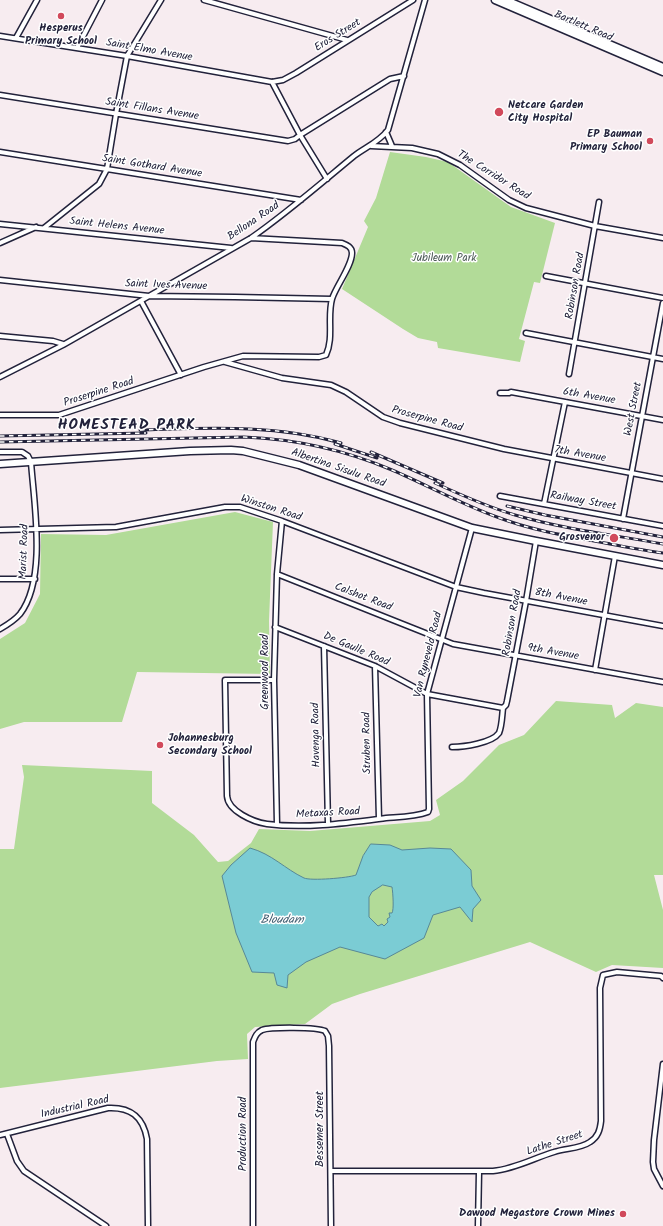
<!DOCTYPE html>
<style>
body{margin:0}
canvas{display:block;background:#f7ecf0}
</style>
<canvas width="663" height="1226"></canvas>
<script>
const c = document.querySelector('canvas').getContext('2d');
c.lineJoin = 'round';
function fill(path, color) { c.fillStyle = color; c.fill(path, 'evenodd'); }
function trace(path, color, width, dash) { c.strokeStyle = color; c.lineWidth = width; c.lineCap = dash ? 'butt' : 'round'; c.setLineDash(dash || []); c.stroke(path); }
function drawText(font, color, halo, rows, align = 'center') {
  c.font = font + ' Kalam,sans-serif'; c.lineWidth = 3; c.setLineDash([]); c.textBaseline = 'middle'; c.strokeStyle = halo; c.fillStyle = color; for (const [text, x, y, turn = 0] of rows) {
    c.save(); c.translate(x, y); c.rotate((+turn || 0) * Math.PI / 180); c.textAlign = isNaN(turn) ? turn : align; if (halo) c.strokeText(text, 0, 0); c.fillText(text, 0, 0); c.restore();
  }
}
fill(new Path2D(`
 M390,152l36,5 22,5 63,45 44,16 -15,60 -6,-1 -15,57 6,2 -5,21 -82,-14 -1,-6 -19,-4 -15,-9 -61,-40 26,-62 -4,-6 12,-23z
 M235,512l38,10 -4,99 1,53 -133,-2 -15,50h-98l-24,7v-90l25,-16 15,-29 1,-60 65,1z
 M556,701l56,4 3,13 21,-15 27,4v168h-9l9,35v58l-51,-3 -16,7 -66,-30 -170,52 -28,10 -27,20 -50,3 -8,7 1,25 -31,2 -217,27v-239h14l10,-72 -2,-12 130,6v32l42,32 24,27 10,-1 23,-18 8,-14 51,2 120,-10 10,-6 -4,-15 27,-19 36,-36 25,-10z`), '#b2db98');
const water = new Path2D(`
 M371,844l19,1 12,5 28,-2 21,1 20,21 1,16 9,14 -8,9 -1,13 -12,-15 -27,8 -9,23 -39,21 -45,-12 -34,15 -18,13 -1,13 -10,-3 -3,-12 -22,-1 -16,-39 -14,-57 9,-11 19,-17c22,6 35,21 54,30 7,3 44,0 52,-3l7,-19zM383,885l9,2c1,6 2,23 0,26h-3l1,4 -3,2 1,3 -4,4 -2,-2 -4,2 -9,-9v-20l3,-5z`);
fill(water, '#7bccd4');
trace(water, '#578897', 1);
const street = new Path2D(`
 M204,0l143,40
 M0,36l127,20 145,26 11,-2 13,-7 117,-73
 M16,38l21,-38
 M77,48l25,-48
 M272,82l28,53 27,44
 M0,95l288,46 7,-2 5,-4 90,-56 14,-3
 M386,132l6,14
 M371,146l41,2 26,6 22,11 49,35 17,8 69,18 68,12
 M0,152l301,48
 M0,224l231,24
 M44,228l55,-44 8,-15 9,-55 11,-58 34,-56
 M0,243l36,-16
 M546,276l117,22
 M0,280l149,16 86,1 97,2
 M141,301l40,74
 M526,333l137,26
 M0,336l53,5 10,3
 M225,362l57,16 49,7 15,7 37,25 17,6 104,26 159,30
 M569,374l30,-172
 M0,377l63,-32 188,-107c36,-25 69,-54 103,-82 12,-9 25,-14 34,-26l37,-130
 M500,393h9l2,-1 152,28
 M0,415h59l145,-48 39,-11 76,1 7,-2c8,-17 1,-38 6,-56 4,-13 20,-33 20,-46 0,-6 -5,-8 -10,-10l-91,-5
 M0,452h22l6,4 3,6c3,42 16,117 -11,152 -6,7 -13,11 -20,15
 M500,496l163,30
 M544,504l21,-102
 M623,519l40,-216
 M0,530l116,-3 109,-20h15l42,14 174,66 28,6 179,33
 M277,574l176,70 210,38
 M0,579h35
 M275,627l100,39 52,28 76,14 3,-3 1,-4 19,-100 10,-60
 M324,646l4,178
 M375,666l4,153
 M595,670l20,-114
 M274,680h-49l2,116c1,15 26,26 40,28 39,5 80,-1 119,-6 13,-1 29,-1 42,-6l1,-3 -2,-115 45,-166
 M452,747c12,0 40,-4 47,-14 3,-7 3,-17 4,-25
 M277,824l-3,-144 3,-106 5,-53
 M663,1064l-9,76 -1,22 1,7 9,17
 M7,1134l10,27 7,10 82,55
 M0,1135l108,-27c22,-1 35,8 39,31l1,87
 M331,1171h162c22,-2 41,-13 61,-19 12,-4 26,-3 36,-10 8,-5 10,-12 11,-21l-1,-133 3,-13 14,-3 44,4 2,2
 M253,1226v-184c2,-5 3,-9 9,-12 9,-3 55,-3 63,1l3,5 1,10 2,180
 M478,1226l1,-54`);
const primary = new Path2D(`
 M495,0l168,72
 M506,0l157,67
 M0,464l190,-13 41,-1 12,1 56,14 173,63 64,13 127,24`);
trace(street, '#22223b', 7);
trace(primary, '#22223b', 9);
trace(street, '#fff', 4);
trace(primary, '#fff', 6);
const rail = new Path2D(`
 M140,430c67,-2 135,-6 201,13
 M0,436l146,-3
 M0,442l244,-5c51,2 101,13 148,33 35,15 69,34 105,47 31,12 64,18 97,24 23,4 46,9 69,12
 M335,444l42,14
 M371,452l72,31
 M435,483c26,12 53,24 80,32 48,14 99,20 148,29
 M507,506l38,9 118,22`);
trace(rail, '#22223b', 3);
trace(rail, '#fff', 1.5, [4.5]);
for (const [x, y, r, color] of [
 [61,16,4,"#d1495b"],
 [499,112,5,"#d1495b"],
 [650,141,4,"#d1495b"],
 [614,538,5,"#d1495b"],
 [160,745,4,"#d1495b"],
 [623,1214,4,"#d1495b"]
]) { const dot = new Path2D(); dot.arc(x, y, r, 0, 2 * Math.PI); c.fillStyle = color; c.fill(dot); trace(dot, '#fff', 1.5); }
drawText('11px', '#22223b', '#fff', [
 ["Bartlett Road",583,27,23],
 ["Eros Street",338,36,-32],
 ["Saint Elmo Avenue",149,51,10],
 ["Saint Fillans Avenue",152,110,9],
 ["Saint Gothard Avenue",152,167,9],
 ["The Corridor Road",493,176,32],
 ["Bellona Road",254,222,-34],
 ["Saint Helens Avenue",117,227,6],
 ["Saint Ives Avenue",166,286,2],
 ["Robinson Road",576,286,-80],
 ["Proserpine Road",99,393,-18],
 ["6th Avenue",589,397,10],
 ["West Street",634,409,-79],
 ["Proserpine Road",427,420,15],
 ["7th Avenue",580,455,10],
 ["Albertina Sisulu Road",338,469,19],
 ["Railway Street",583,502,10],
 ["Winston Road",271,509,18],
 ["Marist Road",25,552,-88],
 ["Calshot Road",363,598,21],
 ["8th Avenue",561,598,11],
 ["Robinson Road",513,623,-80],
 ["De Gaulle Road",356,650,23],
 ["9th Avenue",553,653,10],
 ["Van Ryneveld Road",429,655,-76],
 ["Greenwood Road",266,672,-90],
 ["Havenga Road",317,735,-91],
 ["Struben Road",368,743,-91],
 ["Metaxas Road",328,814,-3],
 ["Industrial Road",75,1108,-13],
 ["Bessemer Street",321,1129,-90],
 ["Production Road",244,1134,-90],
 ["Lathe Street",555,1144,-18]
]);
drawText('bold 11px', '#22223b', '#fff', [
 ["Hesperus",61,29,"center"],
 ["Primary School",61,42,"center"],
 ["Netcare Garden",508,106,"left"],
 ["City Hospital",508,119,"left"],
 ["EP Bauman",642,135],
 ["Primary School",642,148],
 ["Grosvenor",605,538],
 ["Johannesburg",168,739,"left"],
 ["Secondary School",168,752,"left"],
 ["Dawood Megastore Crown Mines",615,1214]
], 'right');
drawText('11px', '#4d5a57', '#fff', [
 ["Jubileum Park",444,259]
]);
drawText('italic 12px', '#415e71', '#fff', [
 ["Bloudam",282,921]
]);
c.letterSpacing = '1px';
drawText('bold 15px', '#22223b', '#fff', [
 ["HOMESTEAD PARK",127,426]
]);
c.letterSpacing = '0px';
</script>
